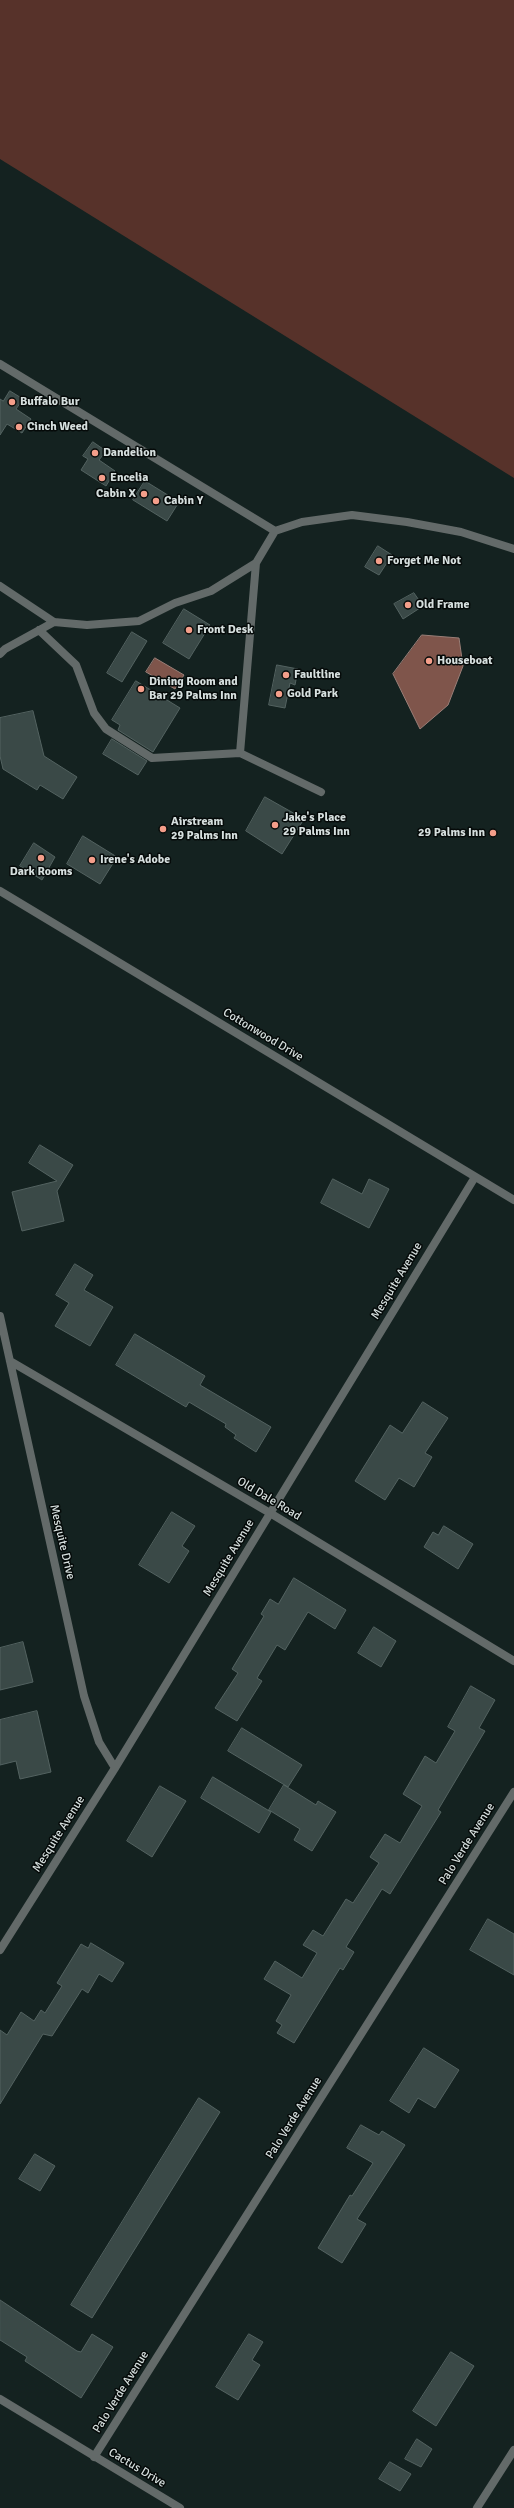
<!DOCTYPE html>
<style>
body{margin:0}
canvas{display:block;background:#142220}
</style>
<canvas width="514" height="2508"></canvas>
<script>
const c = document.querySelector('canvas').getContext('2d');
c.lineJoin = 'round';
function fill(path, color) { c.fillStyle = color; c.fill(path, 'evenodd'); }
function trace(path, color, width, dash) { c.strokeStyle = color; c.lineWidth = width; c.lineCap = dash ? 'butt' : 'round'; c.setLineDash(dash || []); c.stroke(path); }
function drawText(font, color, halo, rows, align = 'center') {
  c.font = font + ' Signika,sans-serif'; c.lineWidth = 3; c.setLineDash([]); c.textBaseline = 'middle'; c.strokeStyle = halo; c.fillStyle = color; for (const [text, x, y, turn = 0] of rows) {
    c.save(); c.translate(x, y); c.rotate((+turn || 0) * Math.PI / 180); c.textAlign = isNaN(turn) ? turn : align; if (halo) c.strokeText(text, 0, 0); c.fillText(text, 0, 0); c.restore();
  }
}
fill(new Path2D(`
 M0,0h514v478l-514,-319z`), '#57322a');
const water = new Path2D(`
 M422,635l37,3 4,28 -15,39 -28,24 -27,-55z
 M155,658l29,17 -9,14 -29,-17z`);
fill(water, '#7f554b');
trace(water, '#997e77', 1);
const building = new Path2D(`
 M10,391l13,8 -7,10 15,10 -9,14 -15,-9 -7,11v-36l3,2z
 M93,442l13,9 -7,9 16,11 -9,15 -25,-16 7,-11 -5,-3z
 M145,481l34,21 -12,19 -34,-21z
 M378,546l14,9 -13,20 -14,-8z
 M414,593l9,13 -20,13 -9,-15z
 M184,609l26,16 -21,34 -26,-16z
 M132,632l15,9 -25,41 -15,-9z
 M277,665l21,4 -3,16 -5,-2 -5,25 -16,-3z
 M136,681l44,27 -27,44 -35,-22 2,-5 -8,-5z
 M33,711l11,45 33,21 -14,22 -23,-14 -3,5 -34,-21 -3,-13v-38z
 M112,739l35,22 -9,14 -35,-21z
 M265,797l39,22 -22,35 -36,-23z
 M83,836l34,21 -17,27 -33,-20z
 M34,843l21,14 -13,23 -22,-14z
 M40,1145l33,20 -16,26 7,30 -42,10 -10,-39 45,-11 -28,-18z
 M333,1179l29,15 7,-15 20,10 -20,39 -48,-25z
 M75,1264l18,11 -9,15 29,17 -23,39 -35,-20 14,-23 -13,-8z
 M135,1334l70,42 -5,9 71,42 -15,25 -22,-14 2,-3 -11,-8 1,-3 -37,-22 -3,5 -70,-42z
 M423,1402l25,16 -23,35 7,4 -18,30 -15,-9 -14,22 -30,-19 35,-56 12,8z
 M172,1512l23,14 -13,20 7,5 -20,32 -30,-18z
 M444,1526l29,18 -15,25 -34,-22 9,-15 5,3z
 M294,1578l52,32 -11,19 -27,-17 -23,38 -8,-5 -20,33 5,3 -25,40 -22,-13 23,-35 -6,-4 32,-53 -3,-2 9,-15 8,5z
 M374,1627l22,14 -15,26 -23,-14z
 M23,1642l10,40 -33,8v-42z
 M471,1686l24,14 -16,28 6,3 -47,79 3,2 -51,82 -8,-5 -36,58 8,5 -11,18 -3,-2 -46,75 -17,-10 5,-8 -6,-4 15,-26 -27,-16 11,-18 27,17 15,-25 -14,-8 10,-15 10,6 23,-37 7,4 26,-40 -9,-6 15,-23 15,9 22,-37 -19,-12 22,-38 11,7 19,-32 -7,-4z
 M37,1711l14,61 -31,7 -4,-18 -16,4v-45z
 M242,1728l60,37 -14,22 -60,-36z
 M213,1777l58,35 -12,21 -58,-35z
 M284,1785l32,20 2,-4 18,11 -24,39 -18,-11 6,-11 -31,-19z
 M160,1786l26,15 -34,56 -25,-16z
 M488,1919l26,15v41l-44,-25z
 M91,1943l33,20 -12,19 -13,-8 -11,19 -6,-4 -30,47 -9,-2 -43,70v-74l7,5 14,-23 13,9 7,-11 4,3 17,-27 -5,-3 24,-39 7,4z
 M424,2048l35,22 -24,38 -17,-10 -9,15 -19,-12z
 M199,2098l21,14 -128,206 -21,-13z
 M361,2125l18,10 3,-4 23,14 -48,74 9,5 -24,39 -24,-15 32,-53 2,1 21,-33 -26,-15z
 M35,2154l20,12 -15,25 -21,-12z
 M0,2300l77,51 4,1 11,-18 21,13 -32,51 -56,-37 2,-4 -27,-17z
 M249,2334l14,8 -11,18 8,5 -22,35 -22,-13z
 M451,2352l23,14 -38,60 -23,-15z
 M417,2439l15,10 -11,18 -16,-8z
 M390,2462l21,12 -11,17 -21,-12z`);
fill(building, '#3a4947');
trace(building, '#536260', 1);
trace(new Path2D(`
 M0,364l275,167
 M0,586l54,36 33,3 52,-4 36,-18 36,-12 45,-28 19,-32 27,-9 50,-7 55,7 54,10 53,17
 M39,630l37,35 18,48 12,16 46,29 88,-5 16,-190
 M0,654l5,-5 49,-27
 M240,753l81,39
 M0,891l514,309
 M0,1316l84,380 15,46 16,26
 M10,1361l260,152 244,148
 M0,1950l115,-182 360,-591
 M0,2399l180,109
 M94,2457l420,-665
 M477,2508l37,-58`), '#636a69', 8);
for (const [x, y, r, color] of [
 [12,402,4,"#f49e8a"],
 [19,427,4,"#f49e8a"],
 [95,453,4,"#f49e8a"],
 [102,478,4,"#f49e8a"],
 [144,494,4,"#f49e8a"],
 [156,501,4,"#f49e8a"],
 [379,561,4,"#f49e8a"],
 [408,605,4,"#f49e8a"],
 [189,630,4,"#f49e8a"],
 [429,661,4,"#f49e8a"],
 [286,675,4,"#f49e8a"],
 [141,689,4,"#f49e8a"],
 [279,694,4,"#f49e8a"],
 [275,825,4,"#f49e8a"],
 [163,829,4,"#f49e8a"],
 [493,833,4,"#f49e8a"],
 [41,858,4,"#f49e8a"],
 [92,860,4,"#f49e8a"]
]) { const dot = new Path2D(); dot.arc(x, y, r, 0, 2 * Math.PI); c.fillStyle = color; c.fill(dot); trace(dot, '#050a09', 1.5); }
drawText('bold 12px', '#d6dfde', '#050a09', [
 ["Buffalo Bur",20,402],
 ["Cinch Weed",27,427],
 ["Dandelion",103,453],
 ["Encelia",110,478],
 ["Cabin X",136,494,"right"],
 ["Cabin Y",164,501],
 ["Forget Me Not",387,561],
 ["Old Frame",416,605],
 ["Front Desk",197,630],
 ["Houseboat",437,661],
 ["Faultline",294,675],
 ["Dining Room and",149,682],
 ["Bar 29 Palms Inn",149,696],
 ["Gold Park",287,694],
 ["Jake's Place",283,818],
 ["29 Palms Inn",283,832],
 ["Airstream",171,822],
 ["29 Palms Inn",171,836],
 ["29 Palms Inn",485,833,"right"],
 ["Irene's Adobe",100,860],
 ["Dark Rooms",41,872,"center"]
], 'left');
drawText('12px', '#d6dfde', '#050a09', [
 ["Cottonwood Drive",263,1035,31],
 ["Mesquite Avenue",397,1281,-59],
 ["Old Dale Road",269,1499,31],
 ["Mesquite Drive",62,1542,77],
 ["Mesquite Avenue",229,1558,-59],
 ["Mesquite Avenue",59,1834,-58],
 ["Palo Verde Avenue",467,1844,-58],
 ["Palo Verde Avenue",294,2118,-58],
 ["Palo Verde Avenue",121,2392,-58],
 ["Cactus Drive",137,2468,31]
]);
</script>
